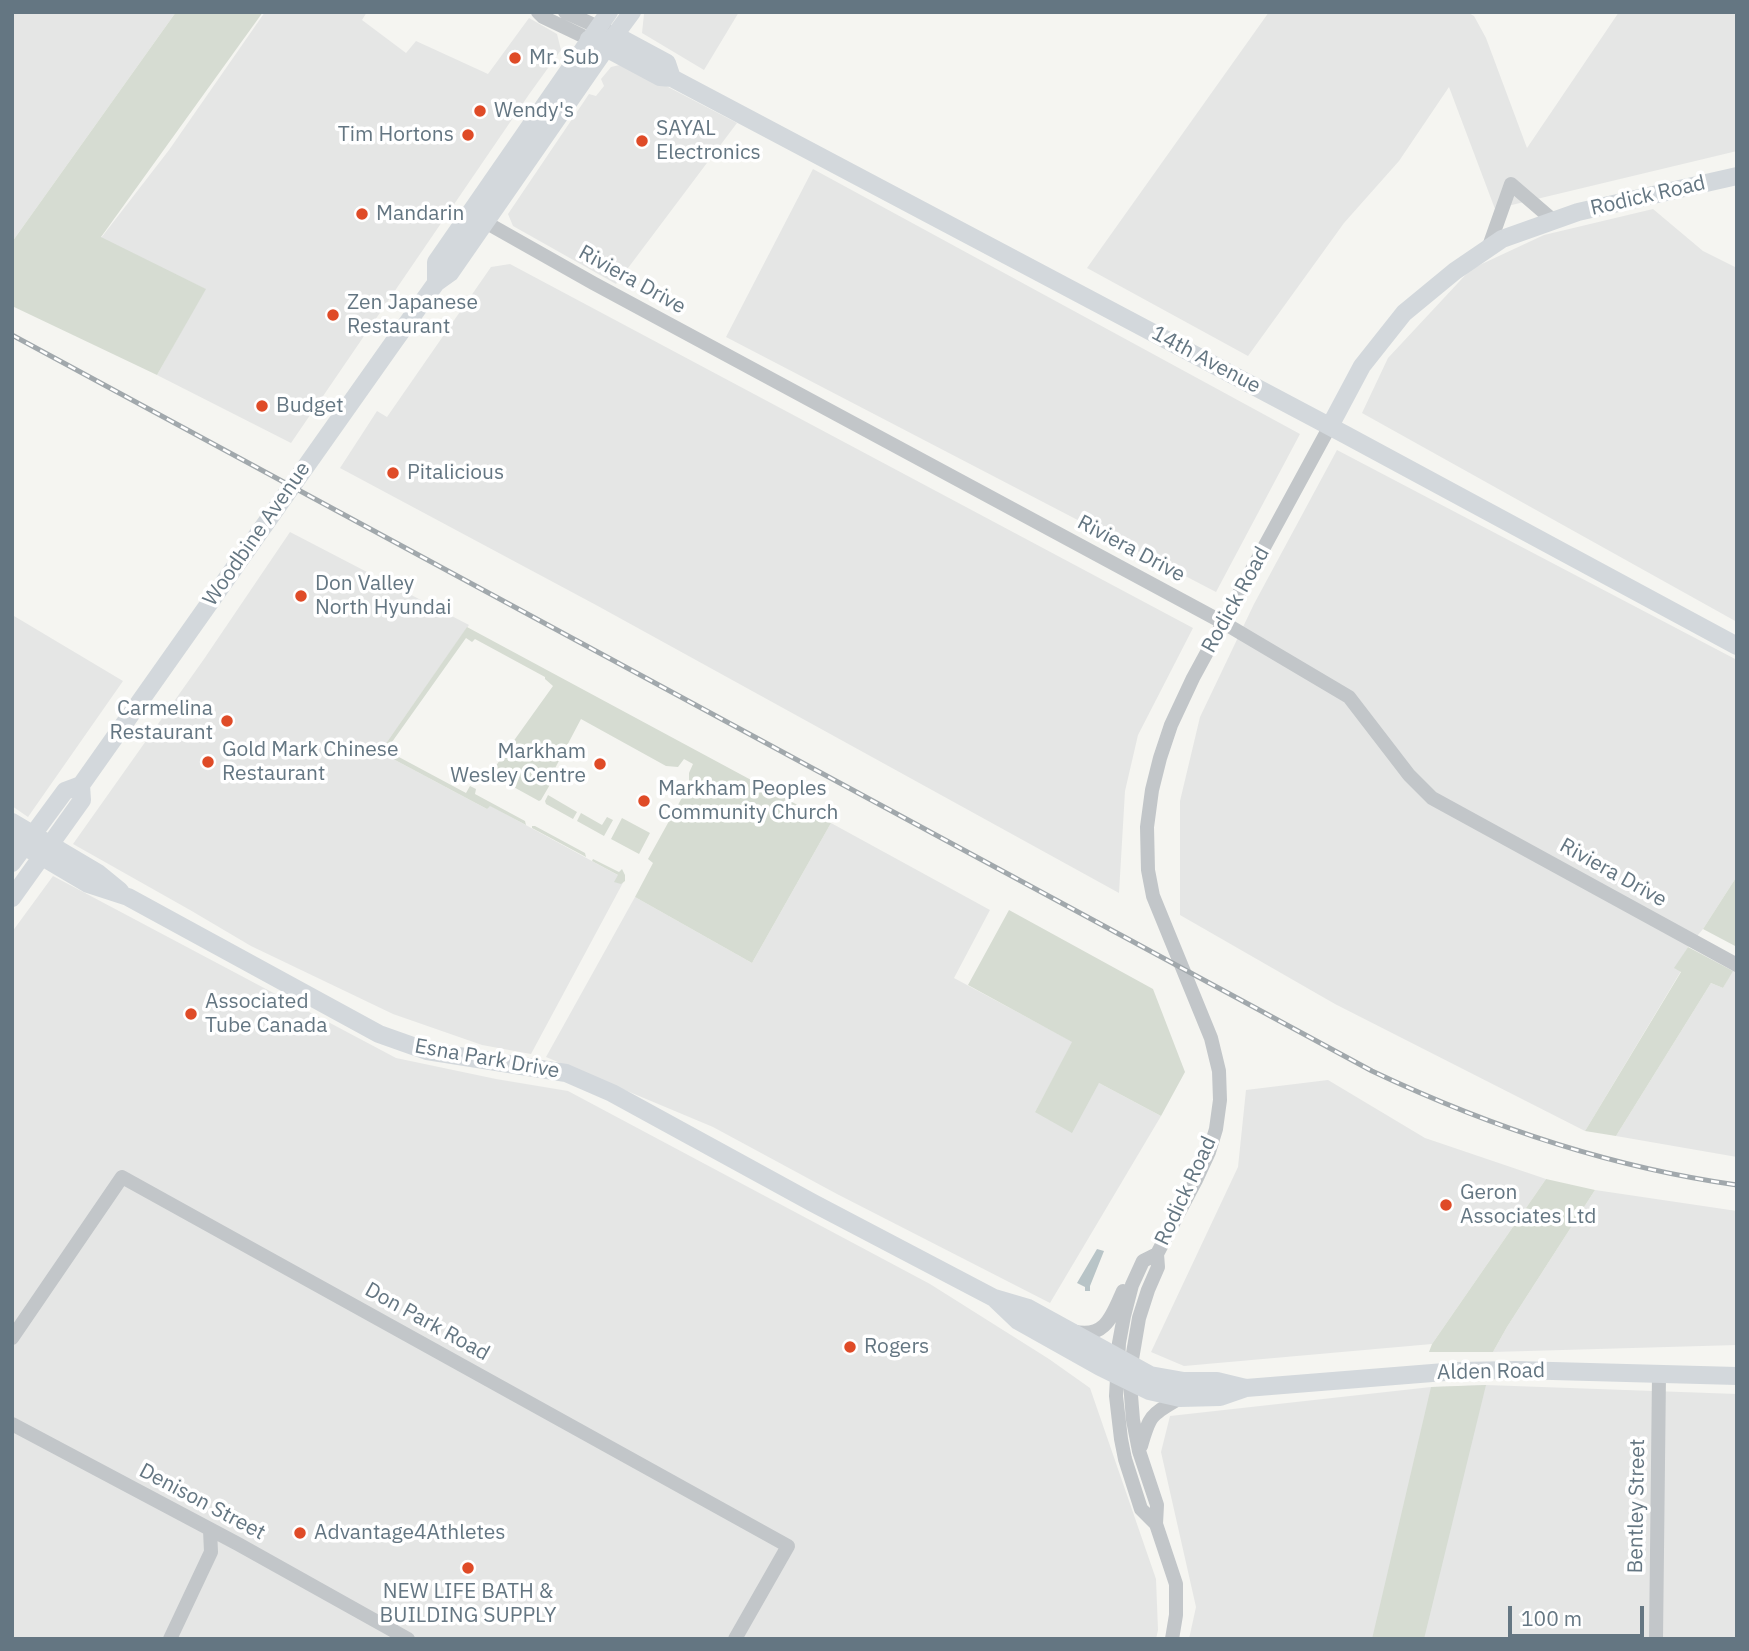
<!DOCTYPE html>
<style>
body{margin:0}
#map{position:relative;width:1749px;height:1651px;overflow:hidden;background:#f5f5f1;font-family:"IBM Plex Sans",sans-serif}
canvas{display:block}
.frame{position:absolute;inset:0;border:14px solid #647682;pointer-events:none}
.scale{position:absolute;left:1508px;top:1606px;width:136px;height:32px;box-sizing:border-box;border:4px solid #647682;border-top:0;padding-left:9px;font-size:21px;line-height:24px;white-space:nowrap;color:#647682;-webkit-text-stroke:5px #fff;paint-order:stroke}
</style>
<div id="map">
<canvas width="1749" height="1651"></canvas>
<div class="frame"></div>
<div class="scale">100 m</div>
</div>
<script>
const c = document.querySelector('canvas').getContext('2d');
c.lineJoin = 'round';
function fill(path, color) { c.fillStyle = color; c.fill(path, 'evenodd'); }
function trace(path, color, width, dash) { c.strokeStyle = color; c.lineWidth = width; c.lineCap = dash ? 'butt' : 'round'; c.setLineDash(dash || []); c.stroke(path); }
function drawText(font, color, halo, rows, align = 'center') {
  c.font = font + ' "IBM Plex Sans",sans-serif'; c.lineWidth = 7; c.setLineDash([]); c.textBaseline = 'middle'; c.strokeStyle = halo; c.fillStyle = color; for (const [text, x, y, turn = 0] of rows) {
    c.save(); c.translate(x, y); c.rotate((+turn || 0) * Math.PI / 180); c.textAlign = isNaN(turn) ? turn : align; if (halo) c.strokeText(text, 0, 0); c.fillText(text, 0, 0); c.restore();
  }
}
fill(new Path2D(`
 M12,12h164l-164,230z
 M265,12h102l-5,8 44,33 10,-12 72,33 41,-56 28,16 4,16 -31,43 -239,350 -134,-68 48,-86 -104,-51 68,-88z
 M645,12h94l-35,58 -62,-37 2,-19z
 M1269,12h198l7,4 12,22 41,110 92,-136h118v139l-242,58 -46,-122 -50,74 -55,62 -96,133 -161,-88z
 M624,64l113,59 -121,161 -103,-58 -5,-12 81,-120 7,2 8,-10 -3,-7 10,-12z
 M813,169l487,265 -84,158 -490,-255z
 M1653,209l50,42 34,17v354l-375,-209 26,-55 83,-89 73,-34z
 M510,264l683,364 -55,107 -13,56 -6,102 -523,-288 -256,-137 37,-57 10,6 104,-150z
 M1337,450l400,210v216l-34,53 -15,18 -13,21 6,3 -96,160 -250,-127 -155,-89v-114l20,-84 54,-113z
 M290,532l179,93 -89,127 107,57 2,-4 136,74 -94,175 -49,-9 -89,-31 -142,-68 -61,-36 -117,-66 131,-185z
 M14,616l109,65 -95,136 -16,-11v-189z
 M831,823l159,87 -36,68 119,64 -38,70 64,-29 62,33 -111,187 -213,-109 -124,-67 -167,-70 89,-160 117,66z
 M53,876l343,182 100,21 72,12 362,193 119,75 41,29 66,191 2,51 -2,9h-1144v-707z
 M1737,961v196l-121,-21 95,-153 12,5z
 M1328,1080l97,58 121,41 -114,165 -248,22 -33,-14 87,-185 8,-77z
 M1595,1190l142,21v134l-244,7 14,-25z
 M1486,1385l251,9v245h-548l7,-32 -35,-155 9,-36 261,-29z`), '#e5e6e5');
fill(new Path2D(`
 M176,12h87l-162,225 105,52 -49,86 -145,-69v-64z
 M467,627l364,196 -79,140 -117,-66 18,-34 -5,-4 41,-74v-12l4,-9 -9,-5 -6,8 -12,-1 -85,-47 -29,55 3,2 -14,24 -2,1 -49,-27 63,-88 -8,-7v-2l-70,-38 -3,3 -6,-4 -74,104 8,6 -3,8 69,37 4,-7 6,3 -1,5 50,27 1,4 -36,-19 -3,3 -107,-57z
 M548,795l29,17 -4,7 -27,-15 -1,-3z
 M581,813l21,12 5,-8 6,3 -9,16 -27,-15z
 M622,818l28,15 -11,21 -28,-15z
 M532,826h3l50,27 1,4 -54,-29z
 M593,859l26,13 3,-3 3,6v6l-4,3 -7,-2 4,-7 -26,-14z
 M1737,876v71l-34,-18z
 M1009,910l144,79 32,83 -24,44 -62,-33 -27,50 -37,-21 37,-70 -104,-57z
 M1688,947l45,24 -10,17 -12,-5 -95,153 -31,-5 96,-159 -7,-4z
 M1546,1179l49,11 -88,137 -14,25h-64l3,-8z
 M1486,1385l-62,254h-52l59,-252z`), '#d6dcd2');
fill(new Path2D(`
 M1097,1249l7,2 -14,35v5h-5v-4l-8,-4z`), '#b8c4c7');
trace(new Path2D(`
 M538,12l5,5 46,22
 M565,12l42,19
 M478,218l115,65 631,340 125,74 60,78 23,23 305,167
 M1488,249l23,-65 43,37
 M1157,1254l1,13 -10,23 -9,28 -8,47 -1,18 3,37 6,31 18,54 -1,19 20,60v31l-4,24
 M1072,1331c33,9 40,-15 51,-40
 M12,1338l110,-161 666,369 -53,93
 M12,1424l226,120 170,95
 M1141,1446c9,-32 10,-31 39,-48
 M1156,1524l-15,-15 -16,-50 -4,-20 -5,-43 3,-53 5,-27 8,-31 11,-24 14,-7 39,-74 13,-28 7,-23 4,-29 -1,-29 -8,-33 -58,-142 -5,-26 -1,-43 5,-37 8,-32 11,-33 22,-47 137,-252
 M170,1639l41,-87 -1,-22
 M1656,1639l3,-264`), '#c2c6c9', 14);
trace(new Path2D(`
 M615,35l52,28 5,15
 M589,39l71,38 12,1 674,357 391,211
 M436,283v-21l173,-250
 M1330,426l32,-60 42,-53 51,-42 47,-32 76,-27 159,-36
 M12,822l86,51 22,18
 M12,839l76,45 40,13 251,137 48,17 139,22 46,20 201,110 181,95 34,10 122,67 34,6h33l29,7
 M12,863l53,-72 16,-6 312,-442 43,-60 14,-10 165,-238 17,-23
 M12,898l70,-98 -1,-15
 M996,1300l22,21 82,46 49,24 31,7 40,-1 26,-9 211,-17 59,-1 221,6`), '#d3d8dc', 18);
const rail = new Path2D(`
 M12,335l1360,736c116,55 237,96 365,114`);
trace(rail, '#a1a8ac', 5);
trace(rail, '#fff', 2.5, [8]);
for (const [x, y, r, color] of [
 [515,58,7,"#df4b27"],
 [480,111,7,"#df4b27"],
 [468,135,7,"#df4b27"],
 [642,141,7,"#df4b27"],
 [362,214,7,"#df4b27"],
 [333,315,7,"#df4b27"],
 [262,406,7,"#df4b27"],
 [393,473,7,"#df4b27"],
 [301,596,7,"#df4b27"],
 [227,721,7,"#df4b27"],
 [208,762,7,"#df4b27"],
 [600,764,7,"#df4b27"],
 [644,801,7,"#df4b27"],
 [191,1014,7,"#df4b27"],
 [1446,1205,7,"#df4b27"],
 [850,1347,7,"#df4b27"],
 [300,1533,7,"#df4b27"],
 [468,1568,7,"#df4b27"]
]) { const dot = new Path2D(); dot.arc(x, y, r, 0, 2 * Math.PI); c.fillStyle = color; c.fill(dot); trace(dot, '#fff', 2.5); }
drawText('21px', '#647682', '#fff', [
 ["Mr. Sub",529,58],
 ["Wendy's",494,111],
 ["SAYAL",656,129],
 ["Electronics",656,153],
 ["Tim Hortons",454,135,"right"],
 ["Mandarin",376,214],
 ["Zen Japanese",347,303],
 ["Restaurant",347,327],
 ["Budget",276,406],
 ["Pitalicious",407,473],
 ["Don Valley",315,584],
 ["North Hyundai",315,608],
 ["Carmelina",213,709,"right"],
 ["Restaurant",213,733,"right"],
 ["Gold Mark Chinese",222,750],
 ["Restaurant",222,774],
 ["Markham",586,752,"right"],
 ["Wesley Centre",586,776,"right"],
 ["Markham Peoples",658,789],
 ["Community Church",658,813],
 ["Associated",205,1002],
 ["Tube Canada",205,1026],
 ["Geron",1460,1193],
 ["Associates Ltd",1460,1217],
 ["Rogers",864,1347],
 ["Advantage4Athletes",314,1533],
 ["NEW LIFE BATH &",468,1592,"center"],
 ["BUILDING SUPPLY",468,1616,"center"]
], 'left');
drawText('21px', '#647682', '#fff', [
 ["Rodick Road",1648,196,-13],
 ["Riviera Drive",632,280,29],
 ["14th Avenue",1206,360,28],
 ["Woodbine Avenue",257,534,-55],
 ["Riviera Drive",1131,549,28],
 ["Rodick Road",1236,600,-61],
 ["Riviera Drive",1613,873,29],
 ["Esna Park Drive",487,1059,10],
 ["Rodick Road",1186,1191,-65],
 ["Don Park Road",427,1322,29],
 ["Alden Road",1491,1372,-1],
 ["Denison Street",202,1502,28],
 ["Bentley Street",1637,1506,-89]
]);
</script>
